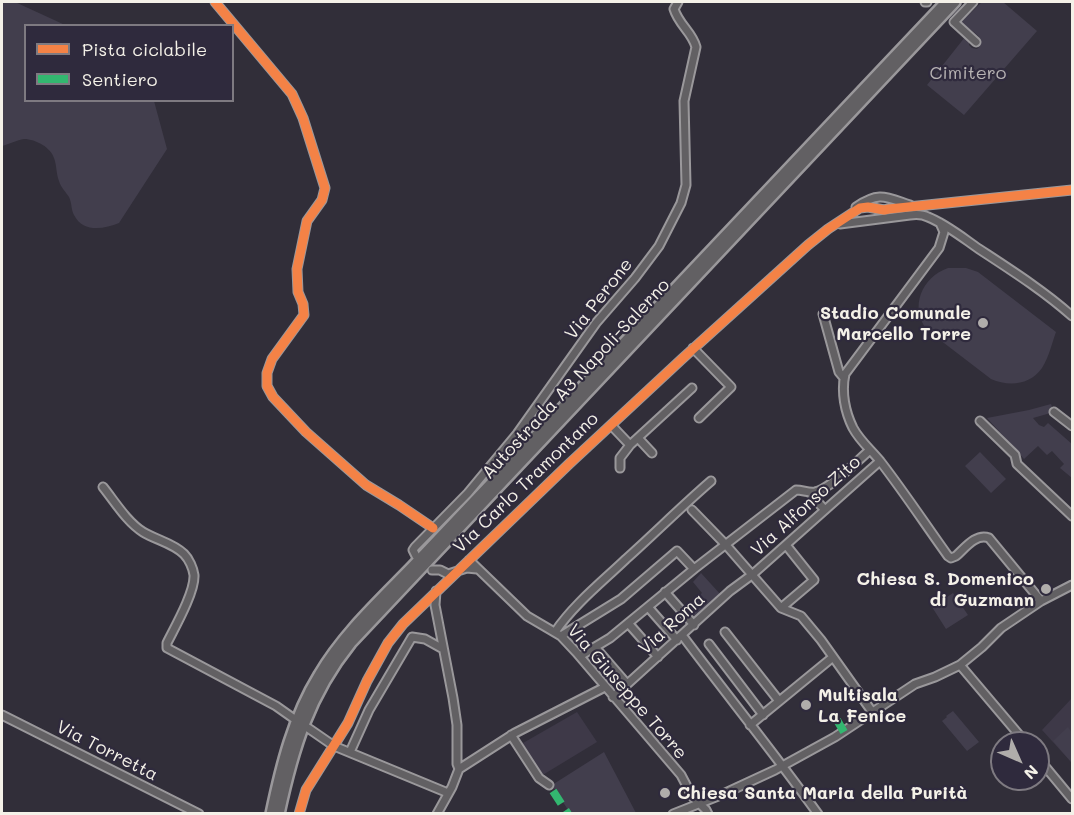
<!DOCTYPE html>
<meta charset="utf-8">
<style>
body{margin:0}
#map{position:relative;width:1074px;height:815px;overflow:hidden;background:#312e39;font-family:Mali,sans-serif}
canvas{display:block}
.frame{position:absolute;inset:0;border:3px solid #f4f1e8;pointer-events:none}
.legend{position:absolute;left:24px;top:24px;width:210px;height:78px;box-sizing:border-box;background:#2f2a3d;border:2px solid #7e7a81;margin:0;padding:8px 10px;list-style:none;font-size:18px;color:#f4f1e8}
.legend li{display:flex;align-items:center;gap:12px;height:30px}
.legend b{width:30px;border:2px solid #7e7a81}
.north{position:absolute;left:990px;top:731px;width:60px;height:60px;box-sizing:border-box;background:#2f2a3d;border:2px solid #7e7a81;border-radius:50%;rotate:135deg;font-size:16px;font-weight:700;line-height:24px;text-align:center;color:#f4f1e8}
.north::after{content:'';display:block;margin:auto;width:21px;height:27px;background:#b0adab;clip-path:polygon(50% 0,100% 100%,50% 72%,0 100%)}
</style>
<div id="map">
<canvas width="1074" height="815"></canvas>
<div class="frame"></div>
<ul class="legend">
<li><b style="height:8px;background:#f48246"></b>Pista ciclabile</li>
<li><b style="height:8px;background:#33b770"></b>Sentiero</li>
</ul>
<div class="north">N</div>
</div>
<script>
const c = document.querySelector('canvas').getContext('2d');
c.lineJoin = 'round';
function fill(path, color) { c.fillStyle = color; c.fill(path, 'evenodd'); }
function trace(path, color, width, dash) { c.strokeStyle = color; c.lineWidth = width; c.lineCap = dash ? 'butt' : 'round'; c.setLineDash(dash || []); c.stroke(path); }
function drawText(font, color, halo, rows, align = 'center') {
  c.font = font + ' Mali,sans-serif'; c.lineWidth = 4.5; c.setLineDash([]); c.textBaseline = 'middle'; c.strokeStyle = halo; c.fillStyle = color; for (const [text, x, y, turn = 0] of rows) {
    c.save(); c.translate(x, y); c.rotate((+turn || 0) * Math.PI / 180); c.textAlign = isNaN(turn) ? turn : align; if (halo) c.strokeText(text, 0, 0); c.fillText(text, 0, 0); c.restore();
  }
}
fill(new Path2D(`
 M1072,698v65l-30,-33z
 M577,712l20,30 -56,34 -16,-27 -2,-6z`), '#3e3948');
fill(new Path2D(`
 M2,2h13l50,23 -39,1v74l128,1 13,48 -48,74c-15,6 -36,10 -45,-8 -3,-5 -2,-12 -5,-18 -3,-5 -8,-9 -10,-16 -3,-7 -2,-15 -5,-23 -3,-10 -18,-19 -30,-19 -7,1 -15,5 -22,7z
 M982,2h21l34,29 -73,84 -37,-30 38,-48 4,3v5l3,3 5,1c13,-11 -9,-20 -17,-26z
 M948,268h18l12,4 78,60c-4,11 -7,25 -14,36 -12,17 -33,19 -51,11l-64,-49c-18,-23 -5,-53 21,-62z
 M1051,404l3,8 -21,6 6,7 5,2 4,-4 24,21v34l-12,-10 4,-4 -12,-13 -5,4 -9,-9 -14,13 -37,-41 42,-8z
 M980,452l26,27 -15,14 -26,-27z
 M701,573l20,22 -25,23 -9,-11 15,-14 -9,-11z
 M953,593l15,22 -22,14 -14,-22z
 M953,711l26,31 -12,9 -25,-30 5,-4 -1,-1z
 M1068,727l4,6v30l-19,-22z
 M604,752l32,61h-66l-18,-28z`), '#423e4d');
const minor = new Path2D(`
 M215,2l77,92 11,24 22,70 -3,12 -15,21 -10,48 1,23 5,12 1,11 -32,44 -5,14v13l6,11 33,35 60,53 33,20 34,23
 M925,2h2
 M973,2l-19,20 22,20
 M856,207c23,-16 30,-10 54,-2
 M940,223l4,9 -5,16 -94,126c-4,18 0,38 8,54 7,13 18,22 27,33 24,31 45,63 68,95l3,2 5,-2c9,-8 20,-23 33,-18l52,63
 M840,224l70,-9c7,-1 12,-1 18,2 18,7 35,21 51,32 32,21 65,42 93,67
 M823,314l16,58 5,6
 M693,348l38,39 -32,31
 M1054,412l18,14
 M980,421l35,34 2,9 55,52
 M611,425l19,20
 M638,438l14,15
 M620,468v-10l10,-13 62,-57
 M103,487c12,15 24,35 40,45 13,8 30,11 41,22 5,5 9,14 10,21 1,17 -19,52 -27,68v5l109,58 17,12
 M812,493v3l13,14
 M692,510l34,35 55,63 20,8 20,24 52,73
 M416,556l-3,-6 2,-3 53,-54 49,-59 79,-111 39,-45 24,-32 22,-43 5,-18 -2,-84 12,-54c-4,-15 -17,-22 -22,-38l4,-7
 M469,560l58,56 34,20 15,16 105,123 11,21 14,14 2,4
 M432,570h8l8,4 19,-6 10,1
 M436,591l-1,14 18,93 4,27v39l2,5
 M665,592l29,33
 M648,607l29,33
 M781,608l33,-28 -28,-35
 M628,623l30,34
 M555,632c19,-28 47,-50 71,-73 29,-26 56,-53 85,-78
 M725,632l54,69
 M682,635c45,60 92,118 136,179
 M561,636l60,-37 56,-48 17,18
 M709,644l54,71
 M595,647l32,37
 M580,656l30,-18 84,-69 102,-79c7,0 12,3 19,2 15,-3 42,-31 55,-42
 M960,665l66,78
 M613,697l117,-106 23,-17 127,-113
 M2,715l197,99
 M750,725l83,-68
 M308,728l26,18 114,47
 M511,735l28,43 10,7
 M350,752l19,-42 43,-73 13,2 18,10
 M1038,758l34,41
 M459,769l56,-36 90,-46
 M299,814l7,-24 42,-67 19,-42 21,-38 15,-19 166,-160 114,-106 125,-113 20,-16 32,-21 8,-1 16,3 5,-1 183,-19
 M437,814l15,-27 7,-18
 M673,814l48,-19 54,-25 60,-33 80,-53 20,-7 25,-12 22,-18 19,-19 40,-27 31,-16`);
const highway = new Path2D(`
 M271,814c10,-48 22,-97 48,-139 24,-41 60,-74 93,-108l534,-565
 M279,814c14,-65 30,-119 72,-171l604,-641`);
trace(minor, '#9a989b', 11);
trace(highway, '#9a989b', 14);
trace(minor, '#626063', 7);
trace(highway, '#626063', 9);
trace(new Path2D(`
 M837,720l7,12
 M553,791l15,23`), '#33b770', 8, [15, 8]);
trace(new Path2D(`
 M215,2l77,92 11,24 22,70 -3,12 -15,21 -10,48 1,23 5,12 1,11 -32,44 -5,14v13l6,11 33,35 60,53 33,20 34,23
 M299,814l7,-24 42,-67 19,-42 21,-38 15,-19 166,-160 114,-106 125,-113 20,-16 32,-21 8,-1 16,3 5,-1 183,-19`), '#f48246', 9);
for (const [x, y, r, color] of [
 [983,323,6,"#b0adab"],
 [1046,589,6,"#b0adab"],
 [806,705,6,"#b0adab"],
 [665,793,6,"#b0adab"]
]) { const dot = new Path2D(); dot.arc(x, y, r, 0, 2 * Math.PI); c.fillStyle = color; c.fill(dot); trace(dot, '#2f2a3d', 2); }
drawText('18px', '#b7b3b3', '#2f2a3d', [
 ["Cimitero",968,73]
]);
drawText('18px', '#f4f1e8', '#2f2a3d', [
 ["Via Perone",599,299,-52],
 ["Autostrada A3 Napoli-Salerno",576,379,-47],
 ["Via Carlo Tramontano",526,483,-44],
 ["Via Alfonso Zito",806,506,-42],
 ["Via Roma",672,624,-42],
 ["Via Giuseppe Torre",627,692,49],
 ["Via Torretta",107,751,27]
]);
drawText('bold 18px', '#f4f1e8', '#2f2a3d', [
 ["Stadio Comunale",971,313],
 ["Marcello Torre",971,334],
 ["Chiesa S. Domenico",1034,579],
 ["di Guzmann",1034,600],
 ["Multisala",818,695,"left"],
 ["La Fenice",818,716,"left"],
 ["Chiesa Santa Maria della Purità",677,793,"left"]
], 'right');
</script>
